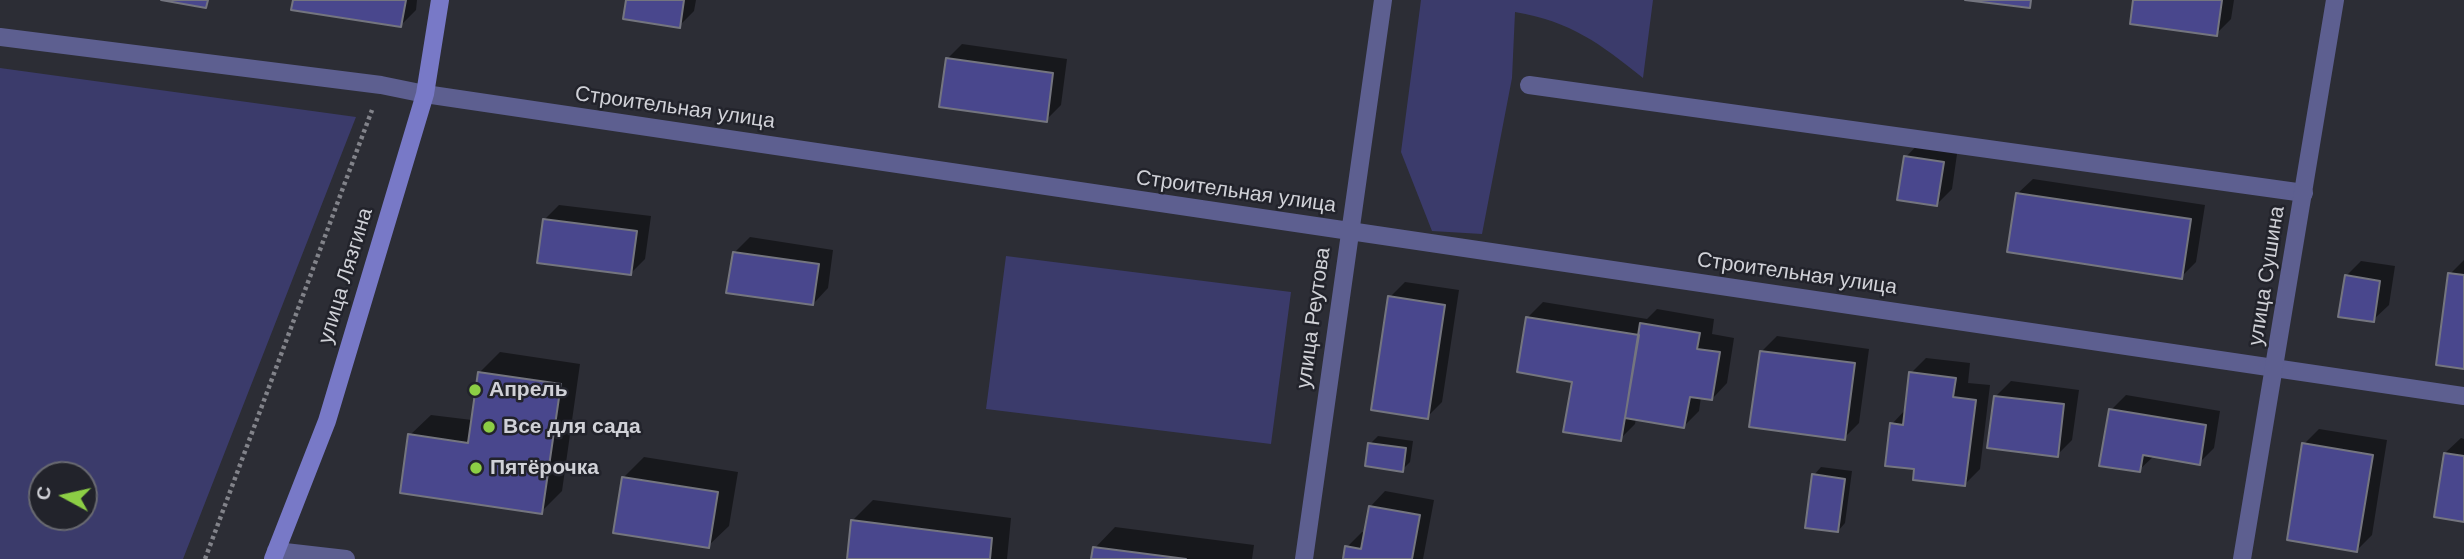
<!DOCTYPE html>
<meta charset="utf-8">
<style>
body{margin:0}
#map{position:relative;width:2464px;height:559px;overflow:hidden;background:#2c2d35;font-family:Helvetica,sans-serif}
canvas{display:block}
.north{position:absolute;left:28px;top:461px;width:70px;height:70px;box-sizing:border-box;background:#22232b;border:2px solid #686970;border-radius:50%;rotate:278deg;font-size:19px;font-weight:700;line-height:28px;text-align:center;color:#d0d1d7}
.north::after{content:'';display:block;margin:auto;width:24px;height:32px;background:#8cce45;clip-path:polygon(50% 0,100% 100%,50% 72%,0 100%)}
</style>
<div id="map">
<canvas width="2464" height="559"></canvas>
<div class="north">С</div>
</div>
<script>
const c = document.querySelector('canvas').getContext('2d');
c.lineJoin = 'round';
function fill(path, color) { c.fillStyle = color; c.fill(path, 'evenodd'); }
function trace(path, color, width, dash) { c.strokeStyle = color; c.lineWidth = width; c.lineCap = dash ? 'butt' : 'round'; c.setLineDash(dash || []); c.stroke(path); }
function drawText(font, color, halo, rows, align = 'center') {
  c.font = font + ' Helvetica,sans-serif'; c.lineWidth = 5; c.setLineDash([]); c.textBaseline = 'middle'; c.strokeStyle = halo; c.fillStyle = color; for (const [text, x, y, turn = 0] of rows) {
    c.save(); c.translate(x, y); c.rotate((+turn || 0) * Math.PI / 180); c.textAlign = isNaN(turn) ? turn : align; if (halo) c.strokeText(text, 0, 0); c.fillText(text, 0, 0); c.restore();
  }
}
fill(new Path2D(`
 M1421,0h232l-10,78c-44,-35 -71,-56 -128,-66l-3,66 -30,156 -50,-3 -31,-79z
 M0,68l356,49 -173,442h-183zM42,475h42v42h-42z
 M1006,256l285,36 -20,152 -285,-35z`), '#3b3b6b');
fill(new Path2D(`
 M294,0h123l-1,10 -15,15z
 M628,0h68l-2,11 -15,15z
 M2135,0h99l-3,19 -15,15z
 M962,44l105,15 -6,46 -15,15 -99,-61z
 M1921,141l37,6 -6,42 -15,15 -31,-47z
 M2033,179l172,26 -9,57 -15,15 -164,-83z
 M559,205l92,11 -6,43 -15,15 -86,-54z
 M750,237l83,13 -5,38 -15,16 -79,-51z
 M2464,260v107l-14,-93z
 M2361,261l34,5 -6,39 -16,15 -27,-44z
 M1405,282l54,8 -17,112 -15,15 -37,-120z
 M1543,302l104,17 10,-10 57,10 -2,15 22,4 -7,45 -15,16 -11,-2 -2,14 -15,15 -48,-8 -1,6 -15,15 -92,-122z
 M1777,336l92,13 -10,74 -15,15 -82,-87z
 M500,352l80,12 -18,127 -21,21 -131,-77 21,-20 41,5 7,-47z
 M1926,358l44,5 -2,20 22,2 -10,84 -15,15 -49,-16 -24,-44 14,-15 5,-36z
 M2011,381l68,9 -7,50 -15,15 -61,-59z
 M2126,395l94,16 -6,37 -15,15 -45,-7 -15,14 -28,-60z
 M2319,429l68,11 -15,95 -15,15 -53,-106z
 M1378,436l35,5 -3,21 -8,8 -32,-26z
 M2461,438l3,1v81l-19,-67z
 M644,457l94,15 -9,54 -21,20 -85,-68z
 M1821,467l31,4 -7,52 -7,8 -24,-56z
 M1385,491l49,9 -11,59h-78l2,-12 15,-15 4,1 4,-26z
 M873,500l138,18 -4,41h-158l4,-39z
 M1115,527l139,18 -2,14h-159l2,-11z`), '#0007');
const building = new Path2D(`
 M161,0h47l-2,8z
 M293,0h113l-5,27 -110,-17z
 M626,0h58l-4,28 -57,-9z
 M1965,0h66l-1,8z
 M2133,0h89l-5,36 -87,-12z
 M946,58l107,15 -6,49 -108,-15z
 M1904,156l40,6 -7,44 -40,-6z
 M2016,193l175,26 -9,60 -175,-27z
 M543,219l94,12 -6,44 -94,-12z
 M733,252l86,12 -6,41 -87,-12z
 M2448,273l16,2v94l-28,-4z
 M2345,275l35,6 -6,41 -36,-5z
 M1388,296l57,9 -17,114 -57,-9z
 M1526,317l113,18 -18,106 -58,-9 9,-50 -55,-10z
 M1640,323l60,10 -3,16 23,3 -8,48 -22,-3 -6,31 -59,-10z
 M1760,351l95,12 -10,77 -96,-13z
 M478,372l83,12 -19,130 -142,-21 8,-59 60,9z
 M1909,372l47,6 -3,19 23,3 -11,86 -52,-6 1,-11 -29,-3 5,-43 13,2z
 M1994,396l70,8 -6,53 -71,-9z
 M2109,409l97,16 -6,40 -57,-10 -3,17 -41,-6z
 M1368,443l38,5 -3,24 -38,-6z
 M2302,443l71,12 -16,97 -70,-12z
 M2444,453l20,3v66l-30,-5z
 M1812,474l33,5 -7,53 -33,-4z
 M622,477l96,15 -9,56 -96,-15z
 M1369,506l51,9 -8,44h-69l2,-13 16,3z
 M851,520l141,18 -2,21h-143z
 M1093,547l93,12h-95z`);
fill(building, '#49478d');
trace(building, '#74757f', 2);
trace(new Path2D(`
 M205,559l167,-449`), '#82838a', 4.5, [3.5, 3.5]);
trace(new Path2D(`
 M1529,85l775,108
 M425,94l2039,302
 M276,551l70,8
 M1304,559l79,-559`), '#5d5f90', 18);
trace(new Path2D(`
 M0,37l381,48 44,9
 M2242,559l93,-559`), '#5d5f90', 18);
trace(new Path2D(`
 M273,559l54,-138 98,-327 15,-94`), '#7879c7', 18);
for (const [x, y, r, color] of [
 [475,390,7,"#8cce45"],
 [489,427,7,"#8cce45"],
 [476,468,7,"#8cce45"]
]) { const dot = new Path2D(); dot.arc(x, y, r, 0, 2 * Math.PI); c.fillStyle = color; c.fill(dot); trace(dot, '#22232b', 2.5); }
drawText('21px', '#d0d1d7', '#22232b', [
 ["Строительная улица",675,108,8],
 ["Строительная улица",1236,192,8],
 ["Строительная улица",1797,274,8],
 ["улица Лязгина",346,276,-73],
 ["улица Сушина",2267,276,-81],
 ["улица Реутова",1314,318,-82]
]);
drawText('bold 21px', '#d0d1d7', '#22232b', [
 ["Апрель",489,390],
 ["Все для сада",503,427],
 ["Пятёрочка",490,468]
], 'left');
</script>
